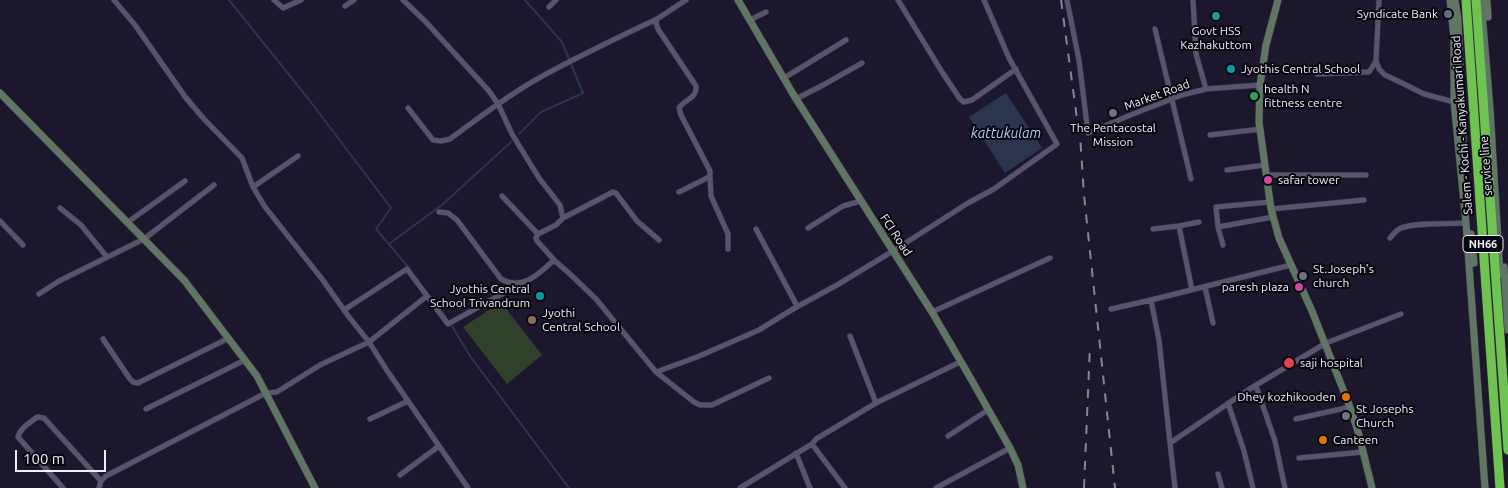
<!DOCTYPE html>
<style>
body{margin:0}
#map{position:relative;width:1508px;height:488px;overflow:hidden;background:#1d172d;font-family:Ubuntu,sans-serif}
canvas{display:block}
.scale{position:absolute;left:15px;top:450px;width:91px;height:22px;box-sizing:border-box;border:2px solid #f0edfc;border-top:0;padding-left:6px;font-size:15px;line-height:18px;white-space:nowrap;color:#f0edfc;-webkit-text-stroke:4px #07050d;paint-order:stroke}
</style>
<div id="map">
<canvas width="1508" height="488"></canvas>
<div class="scale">100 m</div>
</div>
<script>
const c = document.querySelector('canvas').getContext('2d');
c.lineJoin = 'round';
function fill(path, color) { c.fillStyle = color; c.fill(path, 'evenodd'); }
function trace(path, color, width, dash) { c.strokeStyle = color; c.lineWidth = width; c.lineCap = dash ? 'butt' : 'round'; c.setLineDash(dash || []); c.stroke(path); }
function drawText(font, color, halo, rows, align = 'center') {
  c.font = font + ' Ubuntu,sans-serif'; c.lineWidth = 4; c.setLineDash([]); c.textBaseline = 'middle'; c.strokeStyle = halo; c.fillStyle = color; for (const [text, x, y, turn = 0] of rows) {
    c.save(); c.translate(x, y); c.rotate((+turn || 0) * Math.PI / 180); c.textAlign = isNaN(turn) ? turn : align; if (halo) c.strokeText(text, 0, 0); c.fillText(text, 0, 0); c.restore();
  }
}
fill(new Path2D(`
 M501,302l41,53 -35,29 -44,-57z`), '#31402b');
fill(new Path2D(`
 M1006,93l36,55 -37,25 -36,-56z`), '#2b364e');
trace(new Path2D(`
 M229,0l78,97 84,111 -15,21 33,39
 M519,134l22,-22 42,-19 -21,-51 -37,-42
 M389,244l54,-40 68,-62
 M431,297l15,20
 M452,326l18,30 99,132`), '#2b364e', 2);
const street = new Path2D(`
 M114,0l21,25 51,73 18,21 38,39 11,29 12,20 57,72 27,38 20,25 17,27 82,119
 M274,0l9,8 18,-8
 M403,0l22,21 64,70 9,13 14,30 27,44 21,27 3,13 -7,7 -18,9 -2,4 1,3 18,20 15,13 26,25 60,73 38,30 6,3h12l57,-27
 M898,0l44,72 18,27 4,3 8,-2 44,-31
 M1067,0l12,60 9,73 45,-19 49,-19 24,-6 54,-4
 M1193,0l3,54 10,35
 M1379,0l-3,61 3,8 6,6 17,8 22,11 30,8
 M345,6l9,-6
 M549,7l7,-7
 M750,20l16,-8
 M1155,29l36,150
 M1317,74l52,-2 7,-11
 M784,78l62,-38
 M796,99l29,-15 37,-21
 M408,108l25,32 8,1 9,-2c27,-20 53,-40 82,-57 40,-23 83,-43 125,-63
 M1210,135l51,-6
 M1227,170l38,-5
 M1266,175h100
 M710,176l1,20 17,38v15
 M253,187l45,-31
 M679,192l28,-14 3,-2v-5l-29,-56 -2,-7c6,-9 18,-9 17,-22l-38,-57 -2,-6 1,-4 29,-19
 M502,196l36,38
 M60,208l21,17 26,32
 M1271,209l93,-9
 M439,212l9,1 9,7 44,59c21,12 38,-5 53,-19
 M563,218l50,-26 3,1 21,28 22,19
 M0,221l23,24
 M128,222l57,-41
 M1179,226l20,-4
 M1218,227l55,-10
 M808,228l35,-22 18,-5
 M756,229l41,77
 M1153,229l26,-3 13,64
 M1390,238c3,-3 5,-7 9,-9 13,-7 51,-5 67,-6
 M1223,245l-5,-18 -2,-20 54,-5
 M1205,287l8,36
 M39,294l20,-13 85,-42 70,-54
 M1111,309l40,-9
 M344,310l63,-41 41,55 63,-35
 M932,312l118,-54
 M850,336l26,67
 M103,339l27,40 3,3 5,1 91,-45
 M656,372l41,-15 62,-27 34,-21 44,-24 56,-34 75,-48 26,-14 63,-45 -48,-86 -25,-58
 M1256,386l19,55 10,47
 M1228,403l16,48 9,37
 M146,409l99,-49
 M370,419l38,-18
 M1296,419l54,-12
 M948,436l40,-26
 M1170,443l-11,-103 -8,-40 140,-35
 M812,444l33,44
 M796,453l14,35
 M1299,458l64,-6
 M1218,474l4,14
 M400,475l39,-29
 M63,488l-45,-51c2,-9 12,-14 19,-20l7,1 57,63
 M99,488l2,-7 5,-5 160,-83 11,-1 43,-27 49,-23 58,-46
 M740,488l72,-44 4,-5 60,-36 84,-41
 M936,488l74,-40
 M1175,488l-5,-45 78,-53 78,-47 75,-29`);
const secondary = new Path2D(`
 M738,0l55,94 139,218 39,67 39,69 8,17 5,23
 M1278,0l-12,45 -6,40 -1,37 12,87 8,29 33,73 38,96 9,28 13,53
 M1450,0l4,38v64l12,121 19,265
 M1455,0l3,19 5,122
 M1481,0l9,108 10,166
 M1487,0l1,17
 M0,93l184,187 73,96 58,112
 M1471,234l3,29
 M1504,267l4,63`);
const highway = new Path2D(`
 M1466,0l34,488
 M1476,0l32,450`);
trace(street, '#363242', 6);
trace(secondary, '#363242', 8);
trace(highway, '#363242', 10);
trace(street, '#59536d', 5);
trace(secondary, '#607564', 7);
trace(highway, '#6fc350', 9);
trace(new Path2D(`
 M1061,0l16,119 3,16 4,60 31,293
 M1084,488l6,-143`), '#898497', 2, [9, 9]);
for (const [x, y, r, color] of [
 [1448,14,5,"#5c6f8a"],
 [1216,16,5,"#0f9aa8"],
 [1231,69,5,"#0f9aa8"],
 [1254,96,5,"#2e9e5b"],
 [1113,113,5,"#6b7280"],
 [1268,180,5,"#d1479c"],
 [1303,276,5,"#6b7280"],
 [1299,287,5,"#d1479c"],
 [540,296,5,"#0f9aa8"],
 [532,320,5,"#8d6e63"],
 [1289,363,6,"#e0444e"],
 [1346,397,5,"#e8710a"],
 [1346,416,5,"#6b7280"],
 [1323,440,5,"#e8710a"]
]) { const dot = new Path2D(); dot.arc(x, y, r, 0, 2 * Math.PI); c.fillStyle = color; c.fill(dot); trace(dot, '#07050d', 2); }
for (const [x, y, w] of [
 [1483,244,40]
]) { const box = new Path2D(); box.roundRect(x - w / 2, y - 8.5, w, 17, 4); c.fillStyle = '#07050d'; c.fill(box); trace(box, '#f0edfc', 1); }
drawText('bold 11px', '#f0edfc', null, [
 ["NH66",1483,244]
]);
drawText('12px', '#f0edfc', '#07050d', [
 ["Syndicate Bank",1438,14,"right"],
 ["Govt HSS",1216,31,"center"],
 ["Kazhakuttom",1216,45,"center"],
 ["Jyothis Central School",1241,69],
 ["health N",1264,89],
 ["fittness centre",1264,103],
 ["The Pentacostal",1113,128,"center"],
 ["Mission",1113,142,"center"],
 ["safar tower",1278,180],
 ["St.Joseph's",1313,269],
 ["church",1313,283],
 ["paresh plaza",1289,287,"right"],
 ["Jyothis Central",530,289,"right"],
 ["School Trivandrum",530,303,"right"],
 ["Jyothi",542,313],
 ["Central School",542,327],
 ["saji hospital",1300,363],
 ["Dhey kozhikooden",1336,397,"right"],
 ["St Josephs",1356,409],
 ["Church",1356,423],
 ["Canteen",1333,440]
], 'left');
drawText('12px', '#f0edfc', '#07050d', [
 ["Market Road",1157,95,-20],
 ["Salem - Kochi - Kanyakumari Road",1462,125,-94],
 ["service line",1486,166,-94],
 ["FCI Road",896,235,57]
]);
drawText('italic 14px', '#b5cdff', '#07050d', [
 ["kattukulam",1006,133]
]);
</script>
